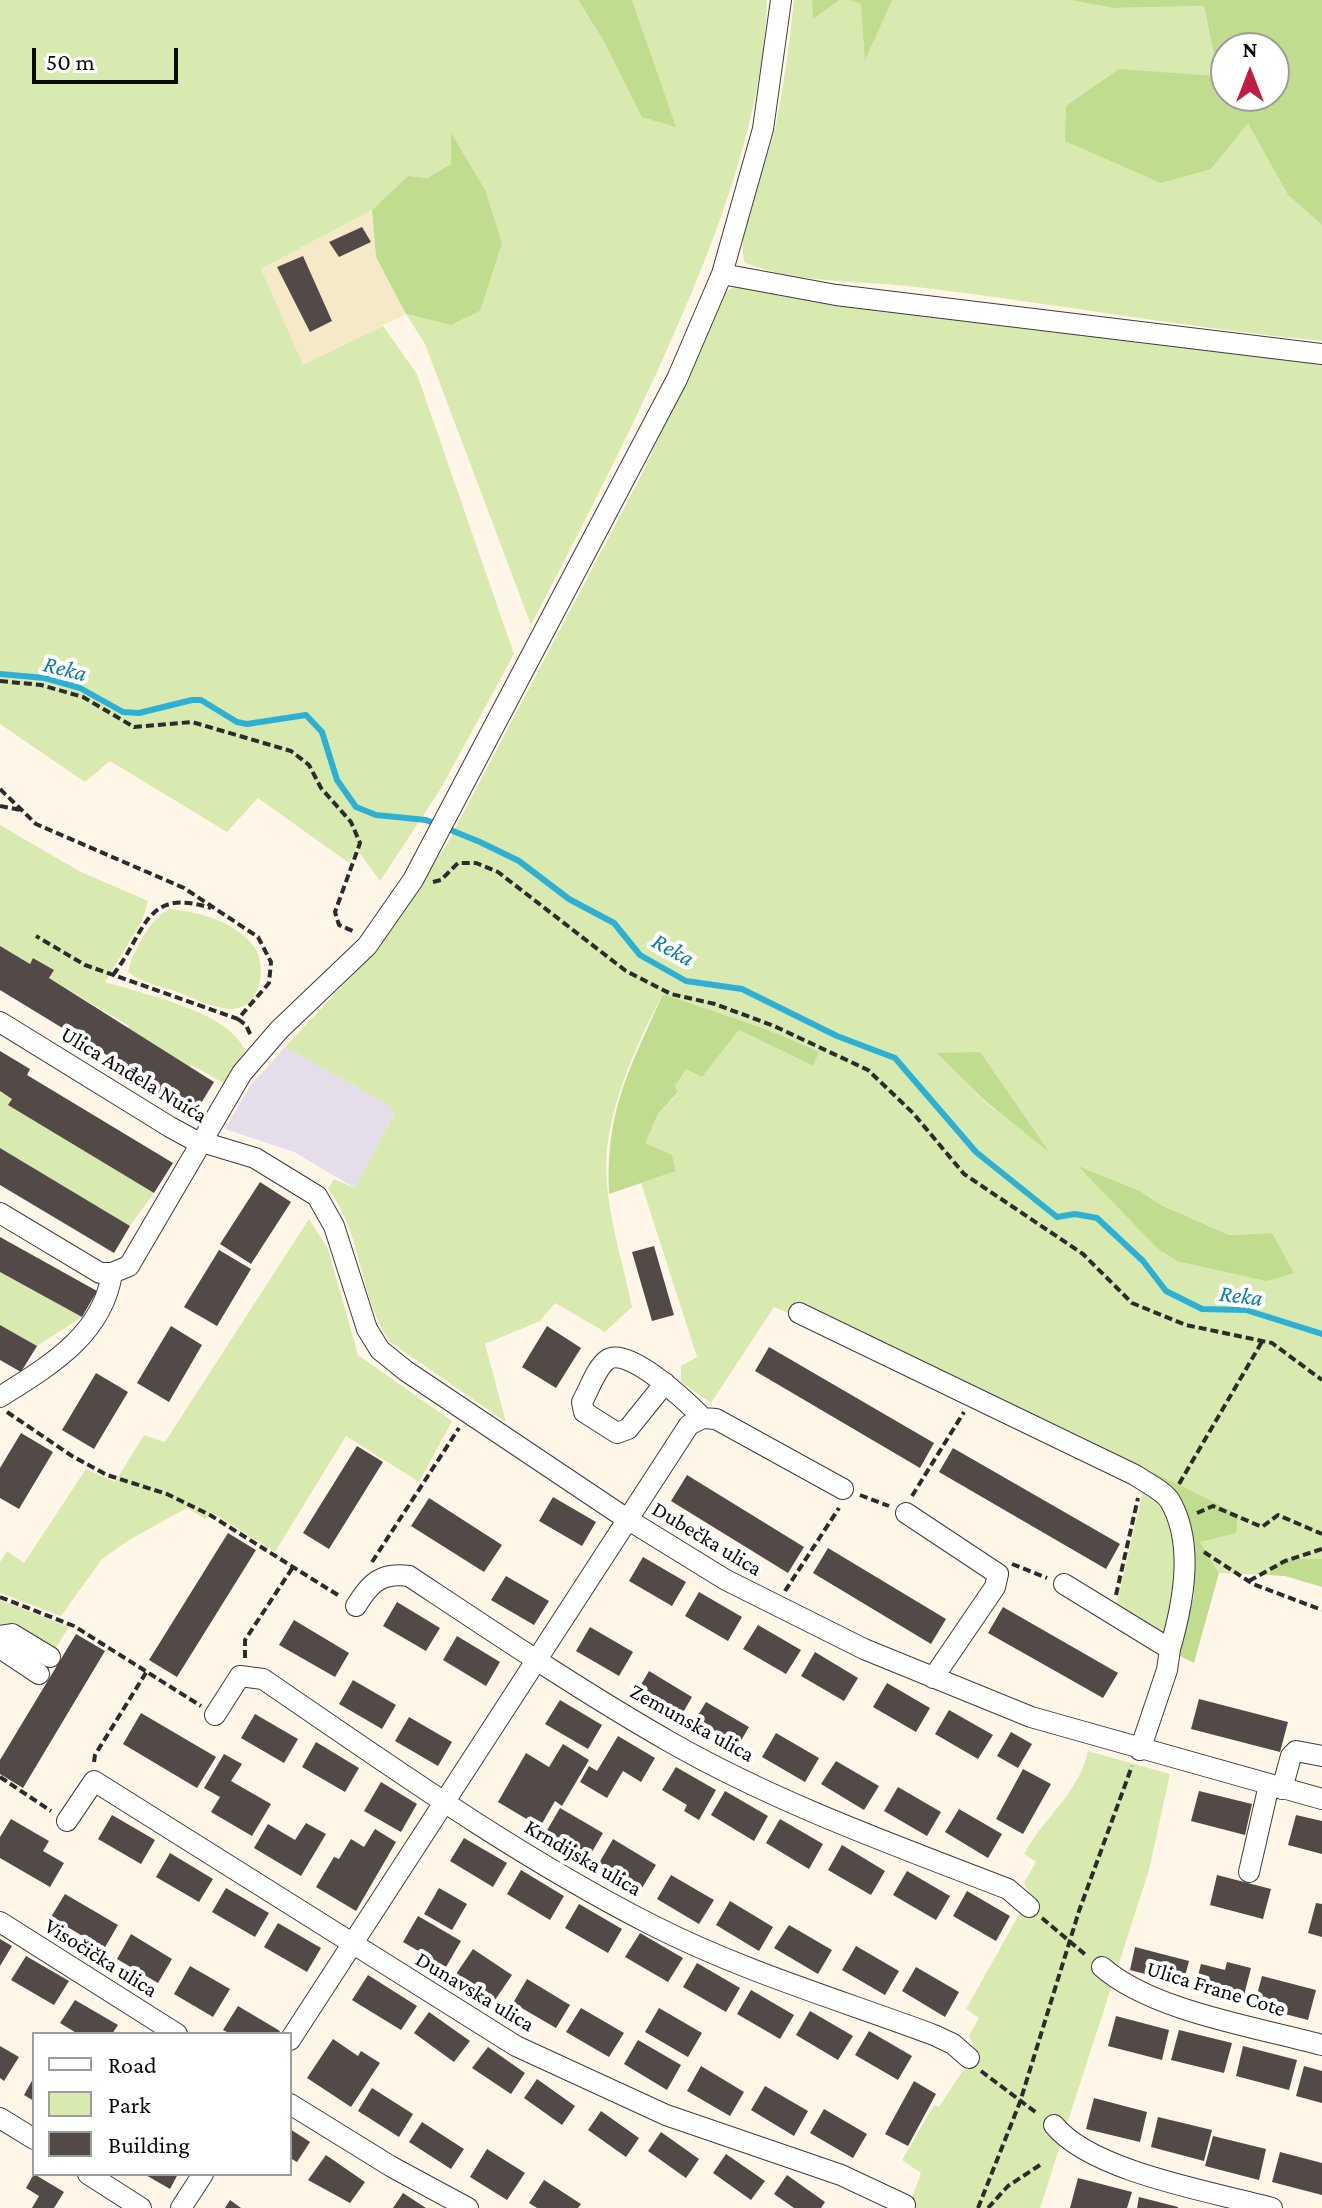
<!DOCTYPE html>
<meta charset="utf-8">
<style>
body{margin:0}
#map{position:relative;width:1322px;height:2208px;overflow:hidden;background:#fff6e8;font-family:"Crimson Pro",serif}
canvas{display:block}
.legend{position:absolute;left:32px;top:2032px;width:260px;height:144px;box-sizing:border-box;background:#fff;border:2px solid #9d9d9d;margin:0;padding:10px 14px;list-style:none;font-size:24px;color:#0a0a0a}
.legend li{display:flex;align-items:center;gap:16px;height:40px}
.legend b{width:40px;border:2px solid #9d9d9d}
.north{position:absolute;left:1210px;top:32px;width:80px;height:80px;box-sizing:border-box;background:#fff;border:2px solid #9d9d9d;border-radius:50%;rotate:0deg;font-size:22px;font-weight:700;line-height:32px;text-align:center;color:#0a0a0a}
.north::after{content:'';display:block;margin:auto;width:28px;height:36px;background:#c01d43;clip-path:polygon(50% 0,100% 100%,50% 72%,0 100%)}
.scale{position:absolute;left:32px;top:48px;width:146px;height:36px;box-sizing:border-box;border:4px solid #0a0a0a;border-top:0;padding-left:10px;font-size:24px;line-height:28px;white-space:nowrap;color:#0a0a0a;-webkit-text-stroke:6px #fff;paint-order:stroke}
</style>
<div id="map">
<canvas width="1322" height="2208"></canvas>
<ul class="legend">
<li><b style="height:10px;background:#fff"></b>Road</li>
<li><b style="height:22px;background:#d9eab0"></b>Park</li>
<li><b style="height:22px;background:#534946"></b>Building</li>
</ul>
<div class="north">N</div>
<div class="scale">50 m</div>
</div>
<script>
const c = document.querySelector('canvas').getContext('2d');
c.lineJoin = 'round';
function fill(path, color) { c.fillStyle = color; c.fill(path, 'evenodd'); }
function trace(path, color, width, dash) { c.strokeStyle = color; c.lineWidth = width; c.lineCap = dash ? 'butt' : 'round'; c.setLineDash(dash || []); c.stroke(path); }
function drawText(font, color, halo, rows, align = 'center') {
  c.font = font + ' "Crimson Pro",serif'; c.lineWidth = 8; c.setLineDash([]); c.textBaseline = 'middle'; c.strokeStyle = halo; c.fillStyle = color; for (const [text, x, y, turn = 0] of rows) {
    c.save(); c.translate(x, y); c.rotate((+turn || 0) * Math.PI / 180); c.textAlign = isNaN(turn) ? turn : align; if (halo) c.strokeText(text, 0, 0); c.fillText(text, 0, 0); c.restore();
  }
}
fill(new Path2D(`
 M285,1047l102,57 7,10 -39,74 -61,-36 -69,-23 25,-43z`), '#e6ddea');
fill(new Path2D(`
 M372,210l4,47 30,57 -103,52 -42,-97z`), '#f6e9c7');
fill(new Path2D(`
 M0,0h578l27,43 70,83 -43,-126h135c-3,98 -36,197 -73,287 -48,116 -105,226 -163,338l-106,-281 -19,-30 45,11 29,-14 -29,-176v29l-24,14 -19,-2 -36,34 -111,59 42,96 80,-39 34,48 97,280 -74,136 -60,91 -24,-33 -7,15 -91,-65 -31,34 -117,-71 -25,21 -85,-58z
 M794,0h276l43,8 91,-2 14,71 -99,-8 92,100 37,-47 40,73 34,30v116c-133,-13 -265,-37 -397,-53 -60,-8 -122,-3 -180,-25 -11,-34 24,-102 31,-139 8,-41 14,-82 18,-124z
 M735,286l587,79v1194h-40l-14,16 -49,-2 -20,-32 39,-27 -198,-94 -266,-113 -63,96 -30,-21v-16l16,-9 -56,-174 35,-12 -4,-16 -28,-12 14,-29 20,-21 -3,-7 11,-17 16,8 37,-47 74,36 5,-13 -52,-24 -103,-35c-25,47 -50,102 -56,155 -5,51 15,108 25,158l-27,25 -50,-29 -15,18 -55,23 21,78 -116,-80c-32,-46 -27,-109 -62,-153l6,-10 21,9 39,-74 -7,-10 -102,-57 95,-101 68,-104 193,-366 85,-184zM938,1053l78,53 32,44 -64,-49zM1080,1167l60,24 21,14 68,30 43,-2 -95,28 -20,-14z
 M0,825l81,47 67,29 -6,20 -37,61c38,12 126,30 140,69l-20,33 -33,-19 -3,2 -62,-37 2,-4 -80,-48 4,-9 -19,-11 -4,6 -30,-18z
 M170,909c29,3 63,12 83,36 15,19 9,63 -21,64 -17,0 -36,-10 -52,-16 -16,-6 -39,-10 -52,-21 4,-18 23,-56 42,-63z
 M0,1091l12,8 -3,6 145,88 -24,33 -130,-78z
 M309,1219l19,30 30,106 94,66 -33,61 -73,-46 -71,116 -64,-40 -6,7 -18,-11 -58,32 -27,19 -41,57 -61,-23v-31l7,-11 17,12 62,-94 29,13 29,-47 21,7z
 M0,1272l82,45 -45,29 -37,-21z
 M1144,1486c10,11 22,21 27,36 10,29 3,85 -1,116l-54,-31z
 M0,1600l69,27 -16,25 -53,-20z
 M1088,1751l82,23 -21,96 -109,338h-132l13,-35 -19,-13 32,-55 5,2 36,-55 -6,-17 10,-17 -13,-9 64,-114 -6,-12 12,-21 -12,-8c20,-37 55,-61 64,-103z`), '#d9eab0');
fill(new Path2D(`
 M578,0h54l44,127 -34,-10 -37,-74z
 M812,0h27l-26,19z
 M850,0h42l-27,60 -4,-56z
 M1070,0h252v225l-34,-30 -40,-72 -37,46 -50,14 -96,-42 1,-35 53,-37 99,7 -14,-70 -91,2zM1226,48h48v48h-48z
 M451,133l34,57 17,53 -22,68 -29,14 -45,-11 -30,-57 -4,-47 36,-34 19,2 24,-14z
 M663,994l103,35 53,23 -6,14 -74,-36 -37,47 -16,-8 -11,17 3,6 -20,22 -13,29 27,12 4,16 -67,23c-4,-84 21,-126 54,-200z
 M980,1052l70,101 -66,-53 -47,-47z
 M1078,1166l62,25 21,14 68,30 43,-2 22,40 -27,8 -90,-20 -20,-13z
 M1138,1465l100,49 -2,19 -36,9 19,31 -25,90 -18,-9 18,-58 -5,-46 -10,-46z
 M1282,1559h40v28l-37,-11 -17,-1z`), '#c0dc8f');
trace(new Path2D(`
 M0,674l45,4 35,10 43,24 16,1 53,-13h9l36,22 10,2 59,-9 16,17 15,48 19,27 20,8 50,5 54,22 39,19 50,38 45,24 26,32 46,26 56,8 95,47 58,22 81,94 81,65 18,-3 22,4 46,43 23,30 36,18 44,1 76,24`), '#2db0d3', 6);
fill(new Path2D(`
 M362,227l9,15 -32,15 -10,-15z
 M303,256l29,65 -22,11 -33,-65z
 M0,946l30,18 3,-6 21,12 -5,8 165,104 -20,33 -87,-52 3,-6 -110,-67z
 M0,1051l30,18 -3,6 146,88 -19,30 -146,-88 4,-6 -12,-8z
 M0,1148l130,78 -16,27 -114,-68z
 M260,1182l31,20 -40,62 -31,-20z
 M0,1237l97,54 -15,26 -82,-45z
 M654,1246l20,69 -22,6 -20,-69z
 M219,1250l32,19 -34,57 -33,-19z
 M0,1325l37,21 -16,26 -21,-12z
 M171,1326l31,19 -33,57 -32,-19z
 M547,1326l34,22 -25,40 -34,-21z
 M769,1347l165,96 -14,25 -165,-97z
 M96,1373l32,19 -34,57 -32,-19z
 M21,1433l32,19 -34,57 -19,-11v-30z
 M357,1446l26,16 -54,87 -26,-16z
 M953,1448l167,96 -14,25 -167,-97z
 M687,1475l117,72 -16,26 -117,-72z
 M553,1497l43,25 -14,24 -43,-25z
 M429,1498l73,47 -18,27 -73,-46z
 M228,1533l28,17 -79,127 -28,-17z
 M828,1548l118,71 -15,25 -118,-71z
 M643,1557l43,25 -14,24 -43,-25z
 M506,1576l43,25 -15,24 -43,-25z
 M699,1592l43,25 -14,24 -43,-25z
 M397,1602l43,26 -14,23 -43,-25z
 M1003,1607l115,66 -15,25 -115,-65z
 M294,1620l55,33 -14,24 -56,-32z
 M758,1625l43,25 -15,24 -43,-25z
 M590,1627l43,25 -14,24 -43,-25z
 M76,1634l29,17 -82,137 -23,-14v-14z
 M457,1636l43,26 -14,24 -43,-26z
 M815,1652l43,26 -14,23 -43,-25z
 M649,1671l43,26 -14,24 -43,-26z
 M353,1680l43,25 -14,24 -43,-25z
 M887,1683l43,25 -14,24 -43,-25z
 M1199,1699l89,23 -8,30 -89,-23z
 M560,1700l42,25 -14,24 -43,-25z
 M706,1702l43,25 -14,24 -43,-26z
 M949,1710l44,25 -15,24 -43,-25z
 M141,1713l75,44 -19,31 -74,-44z
 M255,1714l43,25 -14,24 -43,-25z
 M409,1717l43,25 -14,24 -43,-25z
 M1011,1732l21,12 -14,24 -21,-12z
 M776,1733l43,25 -14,24 -43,-25z
 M618,1736l37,22 -14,24 -18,-11 -16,27 -27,-16 9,-16 8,5z
 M316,1742l43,26 -14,24 -43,-25z
 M563,1744l26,16 -27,46 -7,-5 -15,26 -42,-25 28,-49 23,14z
 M224,1754l18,10 -11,17 40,23 -19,32 -41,-24 9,-15 -16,-9z
 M836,1761l43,25 -15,24 -43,-26z
 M676,1767l40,23 -17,30 -15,-9 3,-6 -25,-15z
 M1023,1769l28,15 -28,50 -27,-15z
 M381,1782l36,22 -16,28 -37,-21z
 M898,1787l43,25 -14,24 -43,-25z
 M725,1791l43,25 -14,25 -43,-26z
 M1199,1791l53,13 -7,31 -54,-14z
 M560,1808l43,25 -14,24 -43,-25z
 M959,1809l43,25 -14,24 -43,-26z
 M112,1815l43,25 -14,24 -43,-25z
 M1296,1815l26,6v33l-34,-9z
 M11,1819l38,22 -6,10 21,12 -14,24 -50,-29v-21z
 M780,1819l43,25 -14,25 -43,-26z
 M306,1823l20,11 -25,42 -47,-28 14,-24 27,16z
 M375,1829l21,13 -40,69 -40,-24 18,-30 5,2 12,-20 13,8z
 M464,1838l43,25 -14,24 -43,-26z
 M613,1839l43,26 -14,23 -43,-25z
 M842,1845l43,26 -14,24 -43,-25z
 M170,1853l43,26 -14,23 -43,-25z
 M521,1870l43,26 -14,24 -43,-26z
 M907,1871l43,25 -14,24 -43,-25z
 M671,1875l43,25 -15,24 -42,-25z
 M1217,1875l54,14 -8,30 -53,-14z
 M226,1888l43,25 -14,24 -43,-25z
 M439,1888l28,16 -15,26 -28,-16z
 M967,1891l43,25 -14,25 -43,-25z
 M65,1894l53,31 -14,24 -53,-32z
 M730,1901l43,26 -14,24 -43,-26z
 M1316,1903l6,1v33l-14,-4z
 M579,1904l43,25 -14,24 -43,-25z
 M418,1916l43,25 -15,26 -43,-25z
 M278,1923l43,25 -14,24 -43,-25z
 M789,1925l43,25 -14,24 -44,-26z
 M640,1933l43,25 -15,24 -43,-25z
 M131,1934l41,25 -14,24 -41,-24z
 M0,1939l12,7 -12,20z
 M856,1946l43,25 -14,24 -43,-25z
 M1135,1947l54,14 -6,23 -53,-14z
 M473,1949l39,26 -17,25 -39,-26z
 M26,1956l43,25 -15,24 -43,-25z
 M1227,1962l24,6 -9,35 -48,-12 7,-27 24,6z
 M697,1963l43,25 -14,24 -43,-25z
 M190,1966l40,23 -17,28 -39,-23z
 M916,1967l43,25 -14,25 -43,-26z
 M368,1975l49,31 -16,24 -49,-30z
 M1262,1976l54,14 -8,30 -54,-14z
 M527,1979l43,26 -14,23 -43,-25z
 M751,1990l43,25 -14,24 -43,-25z
 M75,2000l43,25 -6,9h-34l-18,-11z
 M238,2006l42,25 -2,3h-47l-8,-4z
 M581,2008l43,25 -15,24 -43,-25z
 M659,2008l43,25 -14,24 -43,-25z
 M810,2011l43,25 -15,24 -42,-25z
 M429,2012l41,29 -16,21 -40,-29z
 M1116,2016l53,14 -7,30 -54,-14z
 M1179,2030l53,13 -8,30 -53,-13z
 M869,2031l43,25 -14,24 -43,-25z
 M333,2039l25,17 3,-5 19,12 -29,44 -44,-29z
 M638,2040l43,25 -14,25 -43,-26z
 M0,2046l19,11 -15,24 -4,-3z
 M1243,2046l54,14 -8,30 -53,-14z
 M488,2047l37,26 -14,21 -39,-26z
 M701,2066l43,26 -14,24 -43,-25z
 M1304,2066l18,5v32l-26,-7z
 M34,2077v24l-10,-6z
 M537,2079l38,27 -13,19 -38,-27z
 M914,2081l22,13 -28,52 -23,-12z
 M765,2086l43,25 -14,25 -43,-26z
 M372,2088l41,26 -14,23 -41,-26z
 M1094,2098l53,14 -7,30 -54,-13z
 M824,2109l43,25 -14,24 -43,-25z
 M601,2111l38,27 -13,19 -38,-27z
 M1158,2117l54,13 -8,31 -53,-14z
 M422,2122l42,27 -13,20 -42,-27z
 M290,2129l20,13 -13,20 -7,-4z
 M661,2132l38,27 -13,19 -38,-27z
 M1213,2136l53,13 -7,31 -54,-14z
 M487,2149l38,24 -18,27 -37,-23z
 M1280,2152l42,11v32l-50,-13z
 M726,2154l39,27 -14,19 -38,-27z
 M326,2155l39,27 -15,21 -42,-23z
 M34,2174l30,18 -10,16h-22l7,-12 -13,-8z
 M144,2174h34l-8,15z
 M787,2175l38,27 -4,6h-27l-20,-14z
 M1078,2178l54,14 -5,16h-57z
 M544,2180l37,24 -3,4h-41l-8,-5z
 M403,2193l23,15h-33z
 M1139,2197l39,10v1h-41z
 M230,2200l11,8h-16z`), '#534946');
const minor = new Path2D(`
 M722,274l114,21 486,59
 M0,1022l170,105 22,12 63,19 62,38 17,30 33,103 13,21 26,21 221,148 99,61 138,69 167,68 291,82
 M0,1213l100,60h12l17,-7 113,-193 37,-43 88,-84 46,-66 264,-501 45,-105 41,-145 18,-129
 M799,1313l336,162c10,7 29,16 35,26 25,43 13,103 0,148
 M665,1383l-37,46 -11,4 -33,-21 -2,-10c7,-12 14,-34 25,-42 20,-16 82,44 96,58
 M0,1397c49,-31 103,-62 112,-124
 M906,1513l92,61 -3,13 -62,91
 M1064,1584l106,65 -3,21 -27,80
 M356,1606c14,-23 25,-34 53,-30 86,57 172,115 261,166 107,61 224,103 338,147l21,18
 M0,1636l12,-2 38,23
 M0,1648l39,26
 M215,1715l25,-39 23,3c127,87 252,176 389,246 90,46 188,75 282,110l19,9 16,14
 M1282,1789l9,-33 5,-5 26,5
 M67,1821l27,-40 422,265 150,69 175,60 64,30
 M1249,1872l20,-87
 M0,1922l177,112
 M1102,1967c50,44 154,60 220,78
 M290,2040l399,-615 14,-7 13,1 127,70
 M290,2104l102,63 76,41
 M0,2118l34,21
 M1054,2125c38,47 159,67 218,83
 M88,2174l53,34
 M181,2208l22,-34`);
trace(minor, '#3d3d3d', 22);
trace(new Path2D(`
 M0,681l41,4 42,12 51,30 58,-5 99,29 18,14 12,23 30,34 9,21 -25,69 4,13 16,7
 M0,789l36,35 148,64 74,49 13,25 -2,21 -31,36 -153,-54 -49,-29
 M0,806l21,4
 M433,882l8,-2 17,-17h18l22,9 128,99 45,23 44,10 59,22 94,44 45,43 51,61 119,80 49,49 54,22 86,18 50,37
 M113,975c34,-44 31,-88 98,-67
 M238,1019l8,6 5,11
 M7,1412l65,44 35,19 60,19 43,21 131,82
 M1179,1484l84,-144
 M860,1495l29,11
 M912,1496l52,-84
 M1197,1513l16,-7 49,21 16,-12 44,19
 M1204,1552l49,32 69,26
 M372,1562l87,-134
 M1012,1564l35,14
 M1249,1581l36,-20 37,-12
 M785,1591l54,-83
 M1116,1595l22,-97
 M0,1597l74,29 127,80
 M245,1658v-18l48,-73
 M94,1762l1,-7 52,-84
 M0,1777l51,34
 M1042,1918l45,38
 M981,2071l57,43
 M978,2208l42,-106 59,-191 53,-145
 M988,2208l20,-22 35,-23`), '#2c2c2c', 4, [8, 4]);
trace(minor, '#fff', 20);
drawText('22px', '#0a0a0a', '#fff', [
 ["Ulica Anđela Nuića",134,1075,31],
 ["Dubečka ulica",707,1539,31],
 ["Zemunska ulica",692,1723,29],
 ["Krndijska ulica",583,1858,30],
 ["Visočička ulica",101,1958,32],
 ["Ulica Frane Cote",1216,1989,17],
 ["Dunavska ulica",475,1992,31]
]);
drawText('italic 24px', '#0f7ca0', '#fff', [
 ["Reka",65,669,14],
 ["Reka",673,950,29],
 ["Reka",1241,1296,7]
]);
</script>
